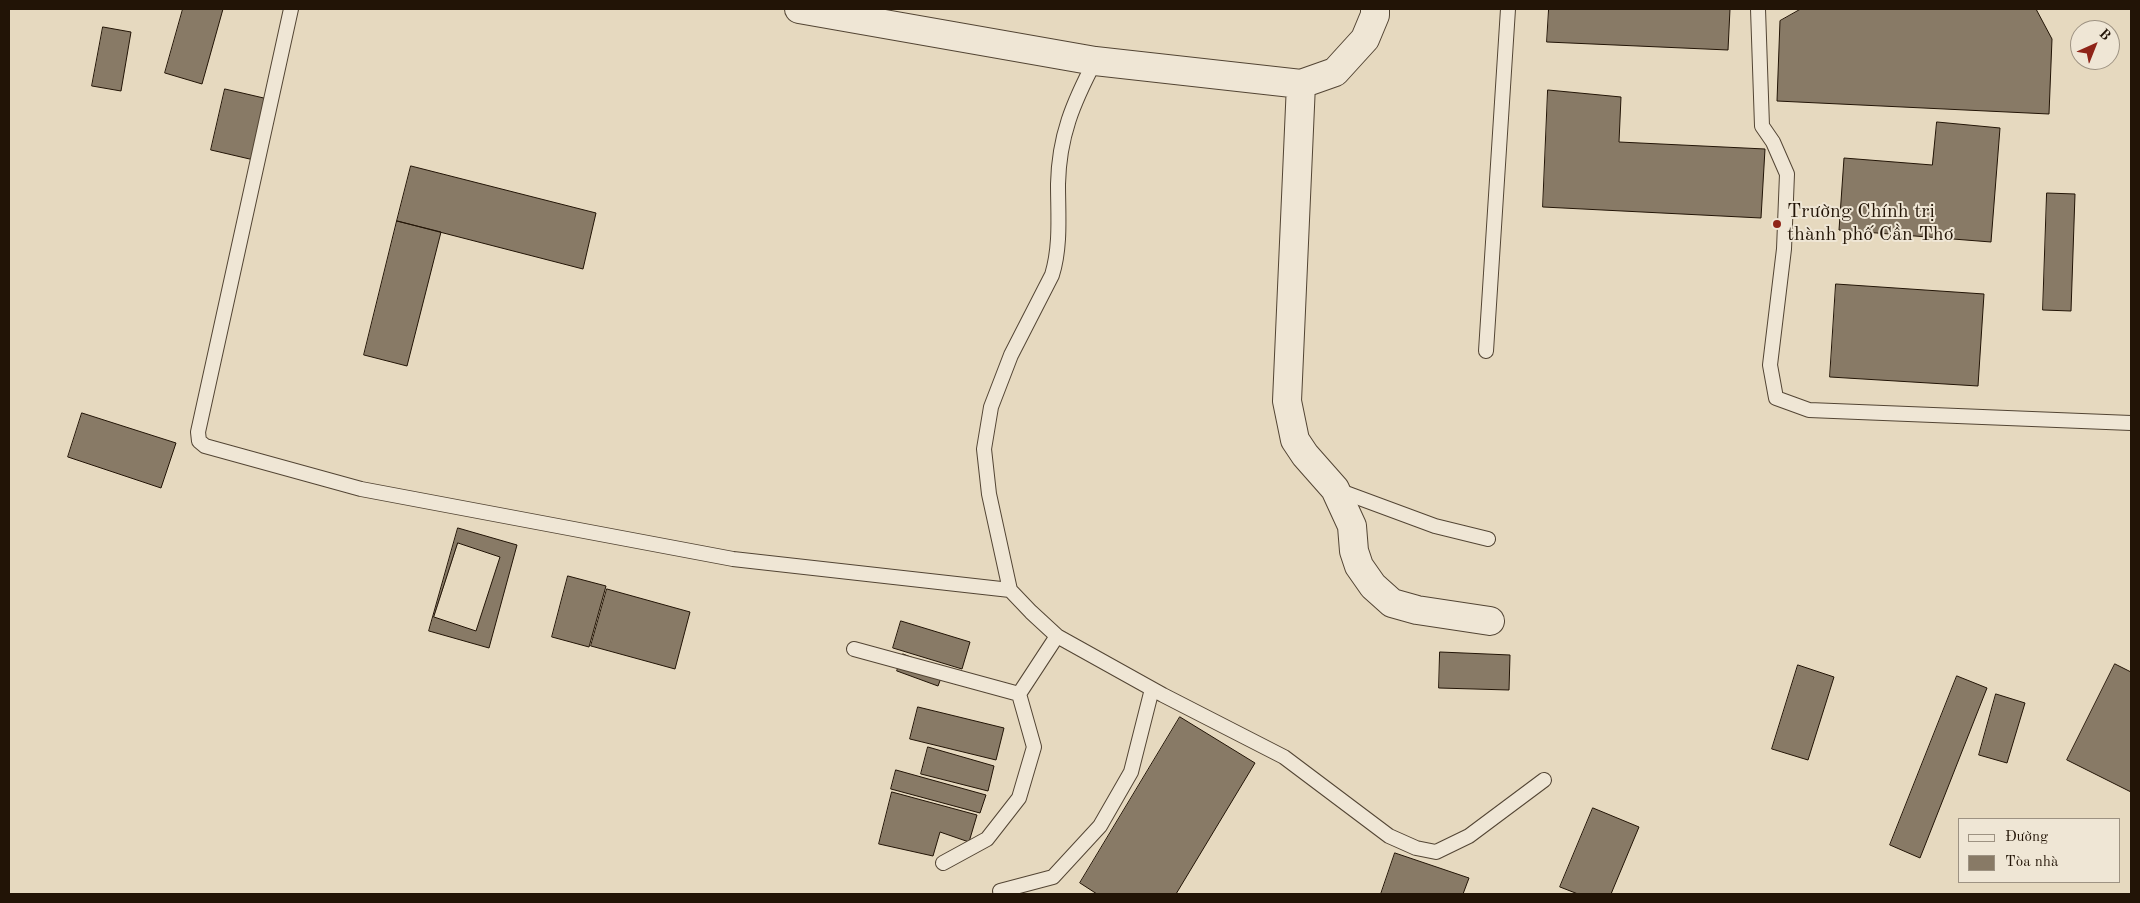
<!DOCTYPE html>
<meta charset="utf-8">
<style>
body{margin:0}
#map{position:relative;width:2140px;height:903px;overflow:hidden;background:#e6d9bf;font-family:"Old Standard TT",serif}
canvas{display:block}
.frame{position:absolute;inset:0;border:10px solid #221406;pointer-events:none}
.legend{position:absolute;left:1958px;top:818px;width:162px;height:65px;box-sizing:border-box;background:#efe6d5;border:1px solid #9d9282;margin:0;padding:6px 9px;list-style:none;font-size:15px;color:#221406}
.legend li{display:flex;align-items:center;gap:10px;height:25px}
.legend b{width:25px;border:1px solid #9d9282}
.north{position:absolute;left:2070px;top:20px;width:50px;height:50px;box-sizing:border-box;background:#efe6d5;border:1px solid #9d9282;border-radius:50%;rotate:44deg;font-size:14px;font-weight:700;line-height:20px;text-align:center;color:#221406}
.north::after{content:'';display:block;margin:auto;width:18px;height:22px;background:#8f2418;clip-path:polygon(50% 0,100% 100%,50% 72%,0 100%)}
</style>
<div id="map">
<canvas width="2140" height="903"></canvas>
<div class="frame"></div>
<ul class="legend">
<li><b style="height:6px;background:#efe6d5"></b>Đường</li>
<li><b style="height:14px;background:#887a66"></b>Tòa nhà</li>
</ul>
<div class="north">B</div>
</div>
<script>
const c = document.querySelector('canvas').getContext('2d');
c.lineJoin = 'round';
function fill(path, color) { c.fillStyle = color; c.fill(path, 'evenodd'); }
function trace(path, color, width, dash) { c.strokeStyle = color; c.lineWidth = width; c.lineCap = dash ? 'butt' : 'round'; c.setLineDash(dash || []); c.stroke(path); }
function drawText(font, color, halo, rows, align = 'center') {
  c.font = font + ' "Old Standard TT",serif'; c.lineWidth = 4; c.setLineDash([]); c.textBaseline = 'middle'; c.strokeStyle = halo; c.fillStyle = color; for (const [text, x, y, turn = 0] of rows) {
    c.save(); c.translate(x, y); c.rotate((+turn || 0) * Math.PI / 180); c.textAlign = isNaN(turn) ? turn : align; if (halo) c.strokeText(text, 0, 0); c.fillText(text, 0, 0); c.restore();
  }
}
const building = new Path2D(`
 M183,9h40l-21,75 -37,-11z
 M1549,9h181l-2,41 -181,-8z
 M1801,9h235l16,30 -3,75 -272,-13 3,-80z
 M103,27l28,5 -10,59 -29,-5z
 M225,89l43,10 -14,61 -43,-10z
 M1548,90l73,7 -2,45 146,7 -4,69 -218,-11z
 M1937,122l63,6 -9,114 -152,-12 5,-72 88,7z
 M411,166l185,47 -13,56 -186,-48z
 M2047,193l28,1 -4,117 -28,-1z
 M397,221l44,11 -34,134 -43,-11z
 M1836,284l148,10 -6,92 -148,-9z
 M82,413l94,30 -15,45 -93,-31z
 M458,528l59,17 -28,103 -60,-17z
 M458,543l42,14 -24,74 -42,-14z
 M568,576l38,10 -17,61 -37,-10z
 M607,589l83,23 -15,57 -84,-23z
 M901,621l69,21 -8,27 -69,-21z
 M1440,652l70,3 -1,35 -70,-2z
 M903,654l41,16 -6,16 -41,-15z
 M2115,664l16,8v120l-64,-32z
 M1798,665l36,12 -26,83 -36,-11z
 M1957,676l30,12 -67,170 -30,-13z
 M1996,694l29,9 -18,60 -28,-8z
 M918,707l86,21 -8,32 -86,-21z
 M1180,717l75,46 -79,131h-79l-17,-11z
 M928,747l66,19 -6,25 -67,-17z
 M896,770l90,25 -6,18 -89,-24z
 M892,792l85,23 -8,27 -29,-10 -7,24 -54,-12z
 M1593,808l46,19 -28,67h-33l-18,-7z
 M1395,853l74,25 -6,16h-82z`);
fill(building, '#887a66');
trace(building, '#221406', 1);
const lane = new Path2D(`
 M291,9l-93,423 1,9 6,5 156,43 372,70 277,31
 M1758,9l4,117 11,16 14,32 -3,75 -14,116 6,33 33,12 322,13
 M1095,61c-22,42 -36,75 -37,123 0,30 3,62 -6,91l-41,80 -20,52 -7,42 5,45 21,96 21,22 26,24 106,59 121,62 105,79 27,12 20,4 33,-16 75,-56
 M1486,351l22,-342
 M1335,489l100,37 53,13
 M854,649l165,45
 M943,863l44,-24 32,-41 15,-51 -15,-53 38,-58
 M1000,891l53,-14 47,-51 31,-54 21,-83`);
const street = new Path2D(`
 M799,9l296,52 206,23 34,-12 30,-33 10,-24v-6
 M1301,84l-14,317 8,39 10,15 30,34 17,37 2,25 5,15 14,20 19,17 25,7 73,11`);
trace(lane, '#534534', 16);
trace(street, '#534534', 30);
trace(lane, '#efe6d5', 14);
trace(street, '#efe6d5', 28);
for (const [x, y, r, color] of [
 [1777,224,5,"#8f2418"]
]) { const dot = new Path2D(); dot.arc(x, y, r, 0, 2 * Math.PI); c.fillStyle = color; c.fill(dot); trace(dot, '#efe6d5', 2); }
drawText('20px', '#221406', '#efe6d5', [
 ["Trường Chính trị",1787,212],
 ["thành phố Cần Thơ",1787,235]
], 'left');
</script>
